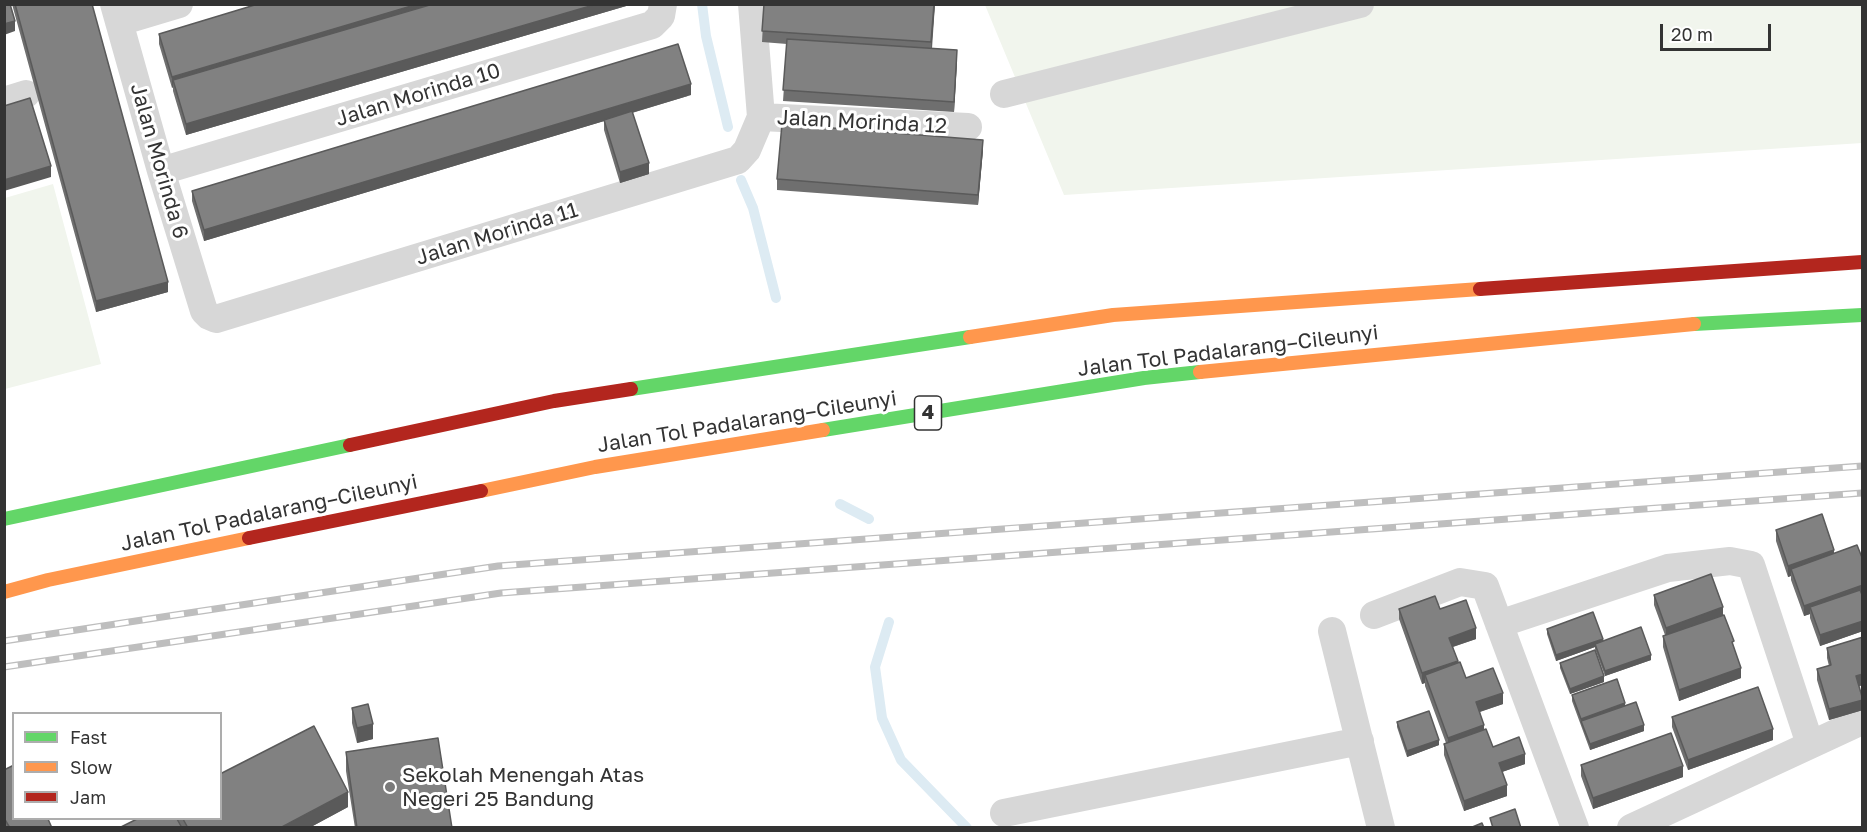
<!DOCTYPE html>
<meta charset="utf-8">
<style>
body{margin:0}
#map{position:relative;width:1867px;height:832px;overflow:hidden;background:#fff;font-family:"Golos Text",sans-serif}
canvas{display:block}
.frame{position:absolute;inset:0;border:6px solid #333;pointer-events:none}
.legend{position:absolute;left:12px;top:712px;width:210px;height:108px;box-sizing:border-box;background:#fff;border:2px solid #adadad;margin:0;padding:8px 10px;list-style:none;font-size:18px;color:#333}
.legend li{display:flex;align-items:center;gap:12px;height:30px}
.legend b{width:30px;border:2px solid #adadad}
.scale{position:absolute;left:1660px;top:24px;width:111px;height:27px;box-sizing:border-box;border:3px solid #333;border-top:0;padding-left:8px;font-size:18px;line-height:21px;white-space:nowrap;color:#333;-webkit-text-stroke:4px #fff;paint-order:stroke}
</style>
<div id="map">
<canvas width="1867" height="832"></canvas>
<div class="frame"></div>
<ul class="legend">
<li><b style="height:8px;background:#63d668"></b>Fast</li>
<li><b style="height:8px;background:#ff974d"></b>Slow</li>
<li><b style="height:8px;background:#b3261e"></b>Jam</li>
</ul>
<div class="scale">20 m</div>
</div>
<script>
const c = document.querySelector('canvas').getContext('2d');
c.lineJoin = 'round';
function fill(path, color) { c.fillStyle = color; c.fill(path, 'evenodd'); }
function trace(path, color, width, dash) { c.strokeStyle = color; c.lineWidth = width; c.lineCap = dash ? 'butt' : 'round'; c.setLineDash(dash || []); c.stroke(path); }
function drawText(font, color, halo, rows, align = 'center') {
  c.font = font + ' "Golos Text",sans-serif'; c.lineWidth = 6; c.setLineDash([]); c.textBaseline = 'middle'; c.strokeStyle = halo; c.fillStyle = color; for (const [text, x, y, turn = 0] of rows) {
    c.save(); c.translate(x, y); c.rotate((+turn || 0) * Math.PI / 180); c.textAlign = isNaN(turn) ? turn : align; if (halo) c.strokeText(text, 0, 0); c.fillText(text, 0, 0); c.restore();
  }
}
fill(new Path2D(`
 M985,5h877v138l-798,52z
 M53,184l48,180 -96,25v-191z`), '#f1f5ed');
trace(new Path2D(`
 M702,4l4,32 22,91
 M741,180l12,28 23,90
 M840,504l29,15
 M889,622l-14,45 7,51 19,42 66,68`), '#ddebf3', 10);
trace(new Path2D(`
 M114,4l47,167 43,140 5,5 7,3 522,-159 9,-10 14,-33
 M752,4l9,113 207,10
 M119,22l60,-18
 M1004,94l356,-90
 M4,101l22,-7
 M161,171l491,-146 9,-9 2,-12
 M1374,615l86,-33 25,4 90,242
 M1499,624l169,-56 62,-7 21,4 59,179
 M1332,631l49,197
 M1004,813l356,-72
 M1631,828l231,-107`), '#d7d7d7', 28);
trace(new Path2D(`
 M1694,324l168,-9
 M631,389l339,-52
 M823,430l321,-52 56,-6
 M4,519l346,-74`), '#63d668', 14);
trace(new Path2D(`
 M970,337l143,-22 367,-26
 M1200,372l494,-48
 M481,491l114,-24 228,-37
 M4,592l44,-12 201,-42`), '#ff974d', 14);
trace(new Path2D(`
 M1480,289l382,-27
 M350,445l204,-44 77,-12
 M249,538l232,-47`), '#b3261e', 14);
const rail = new Path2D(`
 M4,641l494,-75 1364,-100
 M4,667l497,-74 1361,-100`);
trace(rail, '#bebebe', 7);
trace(rail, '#fff', 4.5, [14]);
fill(new Path2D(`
 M12,4h80l76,288 -72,20z
 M258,4h375l-447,131 -13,-44v-4l-1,1 -13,-44v-10z
 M764,4h171l-3,45 25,12 -3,51 -171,-11 4,-57 -25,-2z
 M691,95l-59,18 17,61 -29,9 -16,-53v-9l-400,120 -12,-40v-10z
 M983,150l-5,55 -201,-15v-11z
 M1776,530l58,24 29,6v71l-43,15 -10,-28v-4l-6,2 -13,-36v-4l-3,1 -12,-36z
 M1654,595l69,20 11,32 7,31 -62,23 -16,-54v-11l2,-1 -11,-30z
 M1399,609h41l36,30 -23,8 5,16 8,15 37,26 -23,8 4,18 9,17 32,17 -23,8 5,24 -43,15 -20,-56v-11l2,-1 -21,-57v-3l-3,1 -23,-65z
 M1547,629l56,12 48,19 -46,16 -10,-27v-2l-39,14 -9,-27z
 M1863,637v48l-4,1 4,12v12l-34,10 -12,-40v-11l12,-3 -2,-8v-10z
 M1560,663l44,19 -34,12 -10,-26z
 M1572,695l53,11 19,25 -54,19 -18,-49z
 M352,708l21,31 -16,4 -5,-20z
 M1672,717l101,23 -85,30 -16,-43z
 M1397,722l42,23 -32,12 -10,-30z
 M346,752l106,76h-97l-9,-57z
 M1581,765l102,12 -90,32 -12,-33z
 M4,770l48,58h-48z
 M348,807l-39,21h-190l18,-9h83z`), '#6f6f6f');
fill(new Path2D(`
 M418,4h36l-281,76v7l-1,1v-11z
 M597,4h36l-447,131v-11z
 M934,4h1l-4,49v-11z
 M15,21v10l-11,4v-11z
 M957,50v11l-3,51v-10z
 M691,84v11l-487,146v-11z
 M983,140v10l-5,55v-10z
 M649,163v11l-29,9v-11z
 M51,166v11l-47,14v-11z
 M168,282v10l-72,20v-11z
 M1834,550v10l-43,9v7l-3,1v-11z
 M1863,585v11l-53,11v7l-6,2v-10z
 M1723,607v11l-57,20v-10z
 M1863,621v10l-43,15v-11z
 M1476,628v11l-27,9v-10z
 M1603,639v5h-8v3l-39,14v-6z
 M1651,655v5l-46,16v-5z
 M1458,661v11l-33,3v8l-3,1v-11z
 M1741,668v10l-62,23v-11z
 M1863,674v11l-7,2v-11z
 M1604,676v6l-34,12v-5z
 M1503,693v11l-27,9v-11z
 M1863,700v10l-34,10v-11z
 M1625,703v6l-44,12v4v-6z
 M373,724v15l-16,4v-15z
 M1484,725v11l-36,13v-11z
 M1644,725v6l-54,19v-6z
 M1773,729v11l-85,30v-10z
 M1439,740v5l-32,12v-6z
 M1525,754v10l-26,9v-10z
 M1683,766v11l-90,32v-11z
 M1507,785v11l-43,15v-10z
 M348,792v15l-39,21h-29z`), '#5a5a5a');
const building = new Path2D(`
 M4,4h6l5,17 -11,3z
 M15,4h77l76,278 -72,19z
 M258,4h160l-246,73 -13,-43z
 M433,4h164l-411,120 -13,-44z
 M764,4h170l-3,38 -169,-11z
 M787,39l170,11 -3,52 -171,-12z
 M678,44l13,40 -487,146 -12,-39z
 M30,98l21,68 -47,14v-74z
 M632,111l17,52 -29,9 -16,-52z
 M782,124l201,16 -5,55 -201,-16z
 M1822,514l12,36 -46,16 -12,-36z
 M1857,545l6,15v25l-59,21 -13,-37z
 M1711,574l12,33 -57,21 -12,-33z
 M1860,590l3,7v24l-43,14 -10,-28z
 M1435,596l5,13 26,-9 10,28 -27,10 9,23 -36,12 -23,-64z
 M1593,612l10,27 -47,16 -9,-26z
 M1724,615l10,26 -2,1 9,26 -62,22 -16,-54z
 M1641,627l10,28 -46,16 -10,-27z
 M1863,637v37l-7,2 7,24 -34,9 -12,-40 14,-4 -4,-17z
 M1595,650l9,26 -34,13 -10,-26z
 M1460,662l6,16 27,-10 10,25 -27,9 8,23 -36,13 -23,-63z
 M1617,679l8,24 -44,16 -9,-24z
 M1758,687l15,42 -85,31 -16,-43z
 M1636,702l8,23 -54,19 -9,-23z
 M368,704l5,20 -16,4 -5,-20z
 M1429,711l10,29 -32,11 -10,-29z
 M314,726l34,66 -68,36h-92l-5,-9h37v-45z
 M1486,729l7,18 26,-10 6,17 -26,9 8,22 -43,16 -20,-57z
 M1671,733l12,33 -90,32 -12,-33z
 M438,738l14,90h-95l-11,-76z
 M14,765v54h34l4,9h-42l-6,-10v-48z
 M1515,809l6,19h-28l-3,-10z
 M137,819h40l5,9h-63z
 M1482,823l2,5h-14z`);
fill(building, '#818181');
trace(building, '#5a5a5a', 1.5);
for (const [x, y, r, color] of [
 [390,787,6,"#7a7a7a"]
]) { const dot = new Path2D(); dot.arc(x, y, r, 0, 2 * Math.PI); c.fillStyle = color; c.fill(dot); trace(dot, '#fff', 2); }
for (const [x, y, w] of [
 [928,413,27]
]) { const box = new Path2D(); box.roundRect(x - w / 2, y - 17, w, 34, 4.5); c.fillStyle = '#fff'; c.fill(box); trace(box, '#333', 1.5); }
drawText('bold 20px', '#333', null, [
 ["4",928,413]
]);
drawText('21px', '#333', '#fff', [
 ["Jalan Morinda 10",418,95,-17],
 ["Jalan Morinda 12",862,122,3],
 ["Jalan Morinda 6",159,161,74],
 ["Jalan Morinda 11",497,234,-17],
 ["Jalan Tol Padalarang–Cileunyi",1228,351,-7],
 ["Jalan Tol Padalarang–Cileunyi",747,422,-9],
 ["Jalan Tol Padalarang–Cileunyi",269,513,-12]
]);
drawText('21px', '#333', '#fff', [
 ["Sekolah Menengah Atas",402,775],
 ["Negeri 25 Bandung",402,799]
], 'left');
</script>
